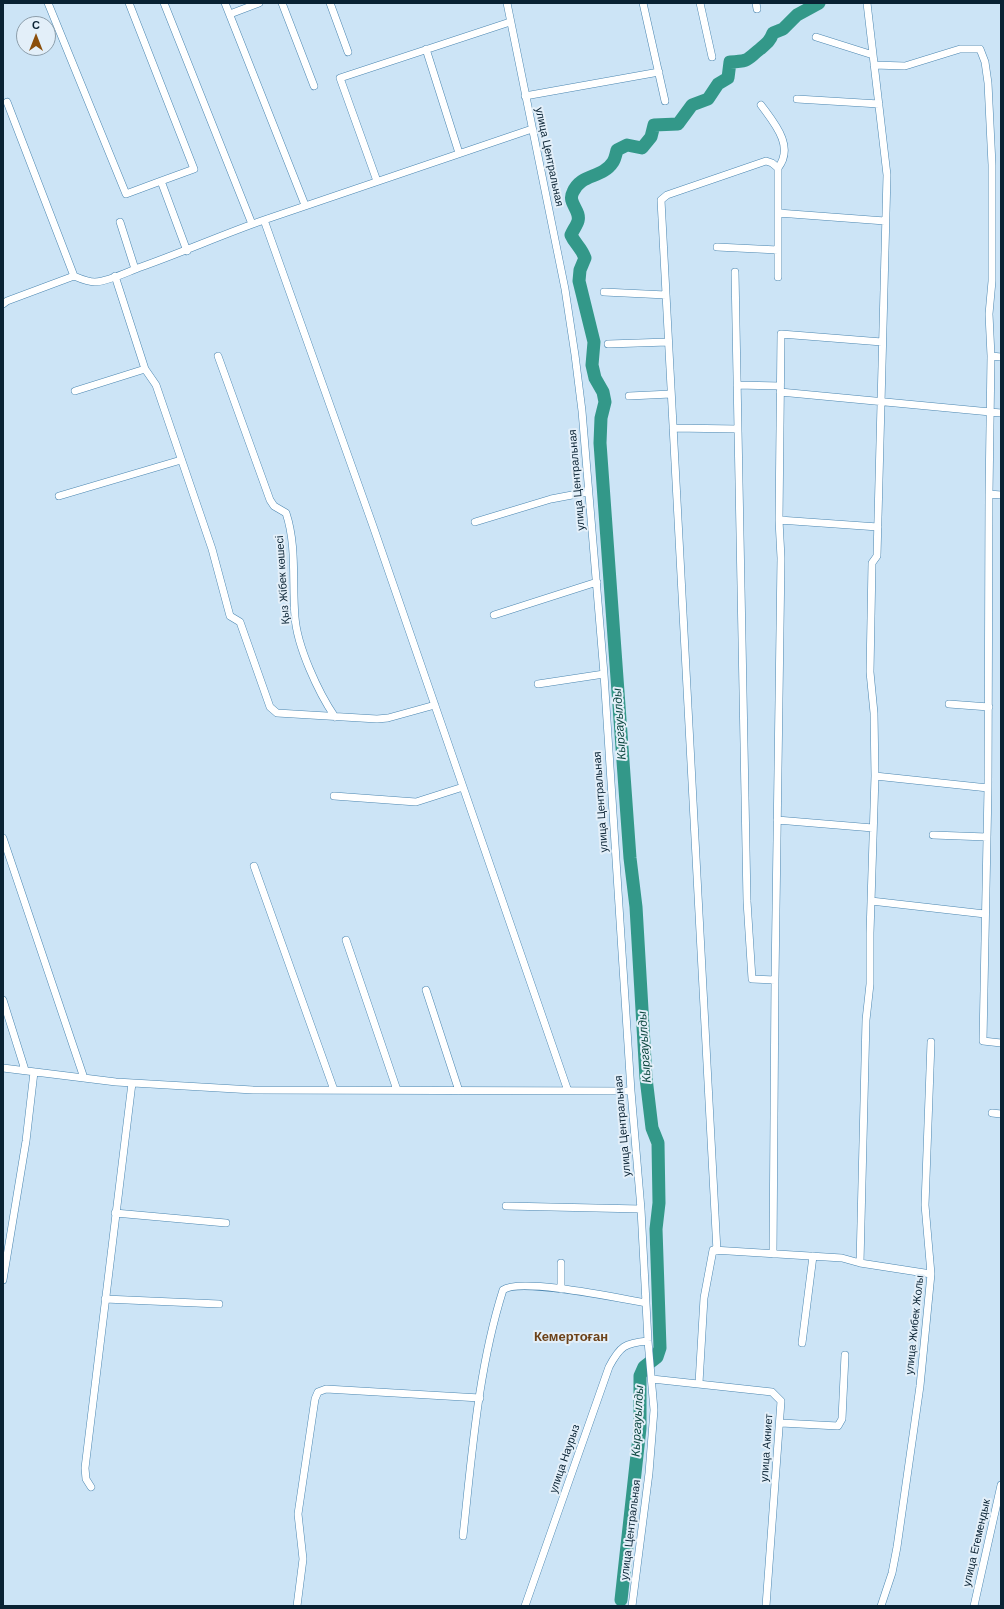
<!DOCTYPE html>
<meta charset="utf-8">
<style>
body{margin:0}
#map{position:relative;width:1004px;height:1609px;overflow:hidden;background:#cce4f6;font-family:Arial,sans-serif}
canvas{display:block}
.frame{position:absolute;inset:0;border:4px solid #092233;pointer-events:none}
.north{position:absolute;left:16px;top:16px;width:40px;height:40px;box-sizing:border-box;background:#e3eff9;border:1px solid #8c9daa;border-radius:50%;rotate:0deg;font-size:11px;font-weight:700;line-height:16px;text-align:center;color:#092233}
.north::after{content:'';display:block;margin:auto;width:14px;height:18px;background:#8b4f0c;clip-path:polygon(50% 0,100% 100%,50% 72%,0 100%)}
</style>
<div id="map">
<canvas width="1004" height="1609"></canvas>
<div class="frame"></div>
<div class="north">С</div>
</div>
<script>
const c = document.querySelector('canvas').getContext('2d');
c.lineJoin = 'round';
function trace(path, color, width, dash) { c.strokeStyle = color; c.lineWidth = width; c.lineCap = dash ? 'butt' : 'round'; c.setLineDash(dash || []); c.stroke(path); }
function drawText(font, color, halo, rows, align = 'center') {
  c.font = font + ' Arial,sans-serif'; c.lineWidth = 4; c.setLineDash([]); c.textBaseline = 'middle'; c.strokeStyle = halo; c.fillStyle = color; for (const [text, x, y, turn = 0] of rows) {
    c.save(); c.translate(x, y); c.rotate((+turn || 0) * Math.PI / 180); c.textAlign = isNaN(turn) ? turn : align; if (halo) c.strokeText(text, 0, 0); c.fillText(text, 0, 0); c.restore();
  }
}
trace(new Path2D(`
 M621,1600l19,-172v-52l4,-9 13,-10 3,-9 -4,-119 3,-26 -1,-60 -6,-15 -6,-50 -10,-171 -6,-49 -30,-415 1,-25 4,-16 -2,-10 -8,-14 -3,-13 2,-23 -15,-61 1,-11 5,-12c-4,-11 -10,-14 -14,-23 2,-5 6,-10 7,-14 3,-11 -11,-18 -5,-29 8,-19 29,-13 40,-30 2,-3 3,-8 4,-12l10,-5 15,3 9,-11 3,-12 24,-1 14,-19 16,-6 10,-15 10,-6 2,-16c20,-1 16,-2 30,-13 7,-6 10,-8 13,-16l10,-4 14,-14 22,-12`), '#339889', 13);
const street = new Path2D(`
 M48,3l78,191 35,-13 26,70
 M129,3l65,166 -33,12
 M164,3l88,221
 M225,3l80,202
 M282,3l32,83
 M330,3l18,49
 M507,3l58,286 10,66 7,56 22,263 27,417 10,118 7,132 6,69 -5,63 -17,133
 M643,3l22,98
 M700,3l12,54
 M756,3l1,6
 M230,14l29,-11
 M816,37l57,18
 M426,49l33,104
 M874,65l31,1 55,-17h20l5,13 3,21 4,82v116l-3,33 2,42 -2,138 -1,294 -5,253 18,2
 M525,96l134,-24
 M797,99l82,5
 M7,102l67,174
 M761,105c13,18 34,41 17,63v109
 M377,181l-37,-103 170,-56
 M778,213l107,8
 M264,220l109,306 195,565
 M120,222l15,47
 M717,247l61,3
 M735,272l12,629 5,78 23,1
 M115,276l30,93 11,16 56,164 18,67 10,6 30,85 7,6 100,6 11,-1 47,-13
 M604,292l62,3
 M3,304l4,-3 67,-25c7,3 13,6 21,6 14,-1 30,-9 43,-14 43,-15 83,-33 126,-48l268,-91
 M608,344l60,-2
 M218,356l52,144 4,6 12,7c11,33 6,70 9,104 2,29 23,75 40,100
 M991,356l10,1
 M737,385l43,1
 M75,391l70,-22
 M780,392l221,21
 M629,396l42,-2
 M673,428l65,1
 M989,494l12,1
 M59,496l122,-36
 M779,520l99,7
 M475,522l76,-23 37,-7
 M494,615l103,-33
 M538,684l66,-10
 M949,704l40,3
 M875,776l113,12
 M334,796l82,6 47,-15
 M777,820l96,8
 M933,835l54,2
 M3,838l81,240
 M254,866l80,224
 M871,901l114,13
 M346,940l51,150
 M426,990l33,101
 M3,1000l22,70
 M3,1068l113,14 137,8 378,1
 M992,1113l9,1
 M506,1206l135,3
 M115,1213l111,10
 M717,1251l-56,-1051 6,-5 99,-34 6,2 6,5
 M773,1254l2,-274 6,-422 -2,-38 2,-186 101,8
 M860,1263l6,-243 4,-36v-51l5,-157 -1,-63 -4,-41 2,-109 5,-7 10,-381 -20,-172
 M3,1280l23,-139 8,-69
 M561,1289v-26
 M105,1299l114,5
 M802,1343l11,-87
 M652,1379l120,13 9,9 -15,205
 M699,1383l5,-85 9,-48 129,8 18,5 71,11
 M781,1423l57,3 4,-7 3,-64
 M91,1487l-5,-8 -1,-11 47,-385
 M463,1536c9,-82 15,-167 40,-246 17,-13 119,9 143,13
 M297,1606l6,-47 -5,-45 17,-115 3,-7 8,-3 154,9
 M525,1606l84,-239c11,-21 16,-24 39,-26
 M881,1606l11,-33 5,-26 23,-161 11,-112 -6,-69 6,-163
 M974,1606l27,-121`);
trace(street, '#4b86b0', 8);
trace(street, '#fff', 7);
drawText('11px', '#092233', '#e3eff9', [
 ["улица Центральная",549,157,78],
 ["улица Центральная",577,480,-95],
 ["Қыз Жібек көшесі",283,580,-94],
 ["улица Центральная",601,802,-94],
 ["улица Центральная",623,1126,-95],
 ["улица Жибек Жолы",915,1325,-84],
 ["улица Акниет",767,1448,-86],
 ["улица Наурыз",565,1459,-71],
 ["улица Центральная",631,1530,-83],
 ["улица Егемендык",977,1543,-77]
]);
drawText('italic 12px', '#0c473f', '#e3eff9', [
 ["Кыргауылды",620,724,-94],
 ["Кыргауылды",645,1047,-94],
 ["Кыргауылды",638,1421,-87]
]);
drawText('bold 13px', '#6c4219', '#e3eff9', [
 ["Кемертоған",571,1337]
]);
</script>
